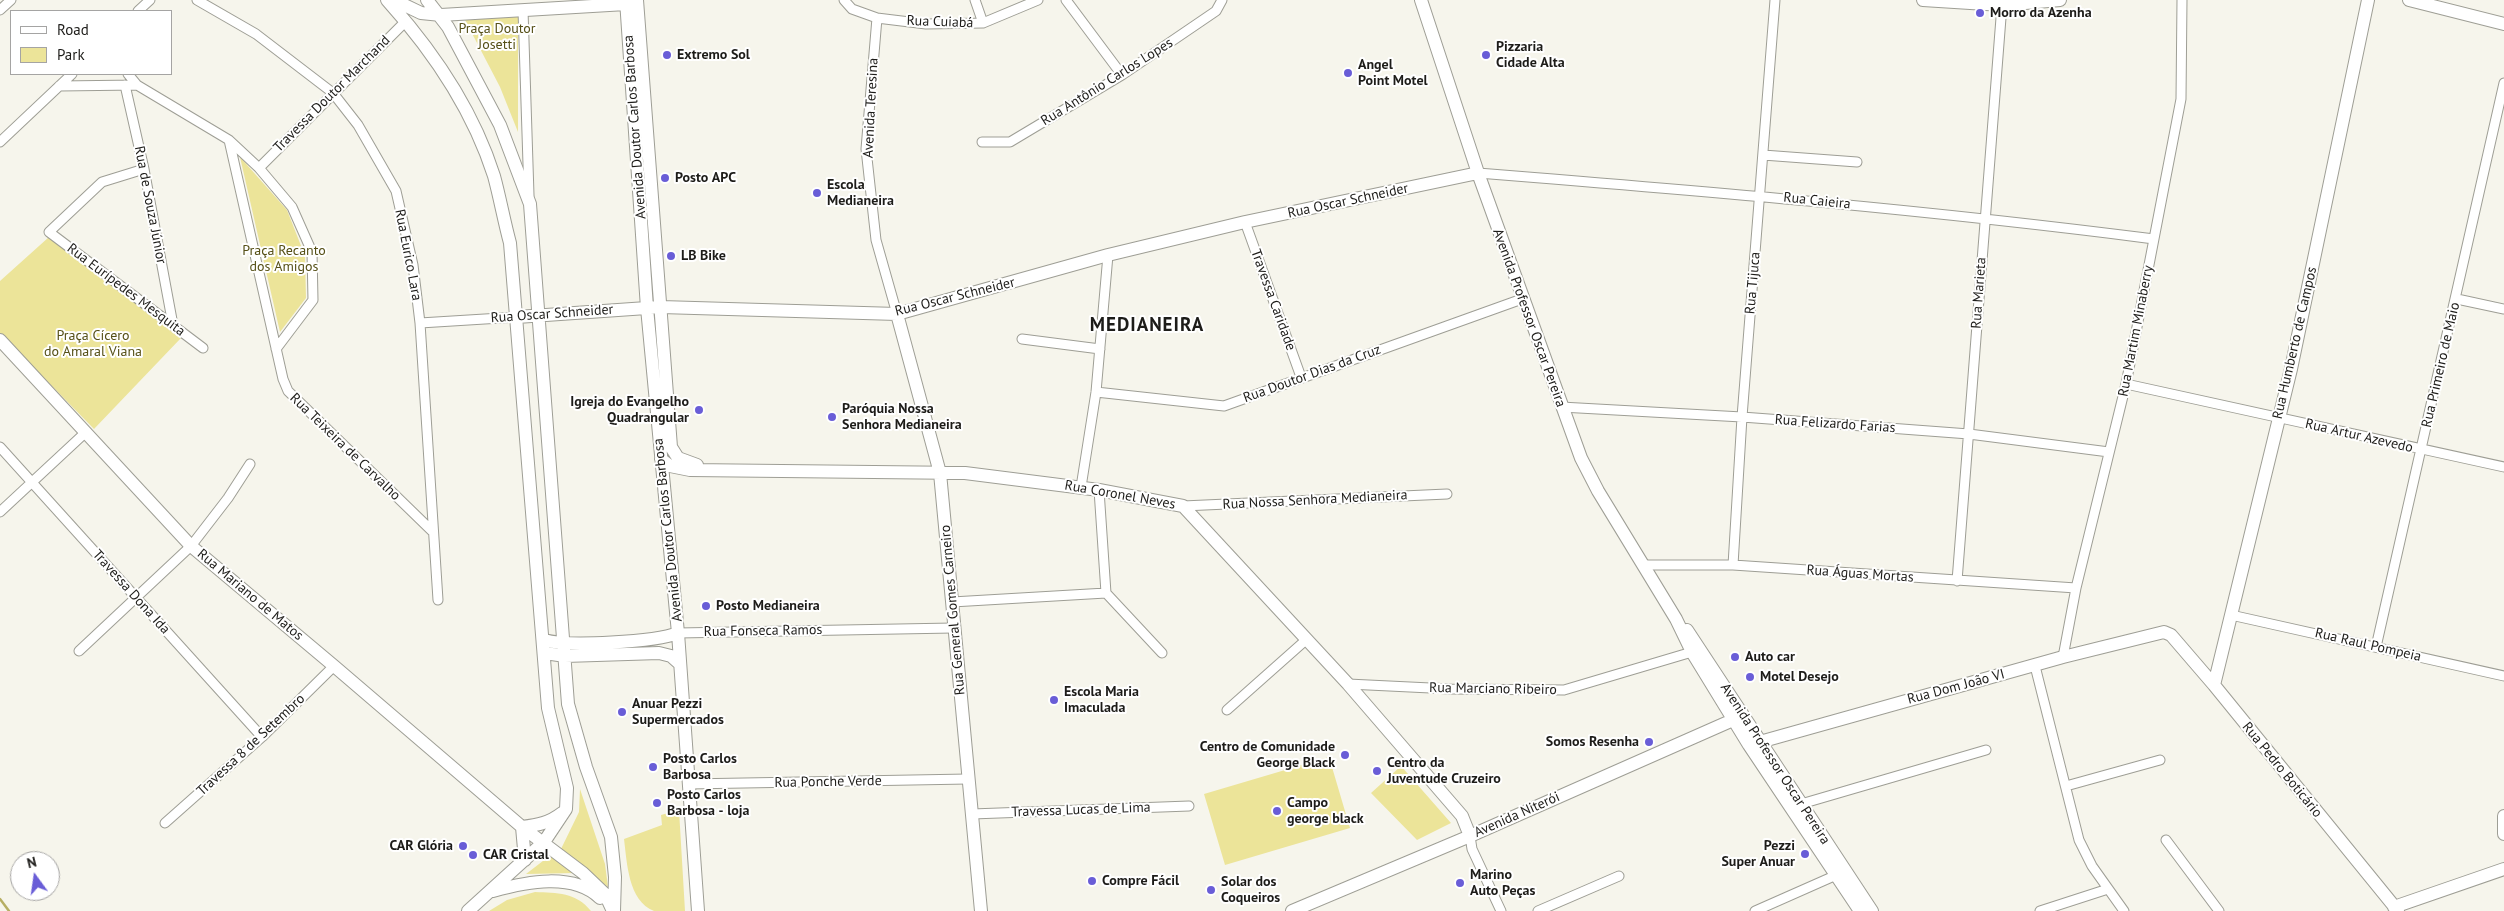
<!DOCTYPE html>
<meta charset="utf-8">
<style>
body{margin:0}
#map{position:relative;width:2504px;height:911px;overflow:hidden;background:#f6f5ec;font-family:"PT Sans",sans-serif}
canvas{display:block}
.legend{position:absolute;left:10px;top:10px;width:162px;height:65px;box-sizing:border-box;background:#fff;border:1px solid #a5a4a3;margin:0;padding:6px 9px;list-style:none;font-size:15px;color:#1d1c19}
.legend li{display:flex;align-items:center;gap:10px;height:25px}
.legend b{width:25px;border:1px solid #a5a4a3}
.north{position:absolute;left:10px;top:851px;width:50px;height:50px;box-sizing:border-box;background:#fff;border:1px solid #a5a4a3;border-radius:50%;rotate:346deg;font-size:14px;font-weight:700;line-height:20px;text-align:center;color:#1d1c19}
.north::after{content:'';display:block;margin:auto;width:18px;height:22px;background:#695dd7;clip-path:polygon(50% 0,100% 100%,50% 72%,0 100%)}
</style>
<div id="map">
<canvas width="2504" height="911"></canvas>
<ul class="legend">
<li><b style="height:6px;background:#fff"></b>Road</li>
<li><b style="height:14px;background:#ece499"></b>Park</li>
</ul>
<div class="north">N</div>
</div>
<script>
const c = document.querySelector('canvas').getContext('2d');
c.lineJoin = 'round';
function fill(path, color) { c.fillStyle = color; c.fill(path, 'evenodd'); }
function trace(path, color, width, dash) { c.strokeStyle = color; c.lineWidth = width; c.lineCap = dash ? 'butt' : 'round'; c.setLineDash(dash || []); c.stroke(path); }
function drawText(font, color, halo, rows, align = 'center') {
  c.font = font + ' "PT Sans",sans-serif'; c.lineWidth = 4; c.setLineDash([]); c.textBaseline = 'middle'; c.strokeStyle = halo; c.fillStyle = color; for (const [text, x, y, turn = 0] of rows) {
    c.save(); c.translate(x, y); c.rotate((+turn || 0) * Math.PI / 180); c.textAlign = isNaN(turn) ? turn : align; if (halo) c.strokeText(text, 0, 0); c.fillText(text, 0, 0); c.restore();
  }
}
fill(new Path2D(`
 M518,15v117l-18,-45 -36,-69z
 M240,157l47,53 18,46 1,42 -26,34z
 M49,237l132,101 -87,91 -94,-96v-52z
 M1329,757l21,71 -125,37 -21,-71z
 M1401,766l50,57 -34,17 -46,-47z
 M580,789l25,75 3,23 -47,-38 18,-37z
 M679,810l6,101c-8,0 -23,0 -31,0 -26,-10 -27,-49 -30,-72l38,-14 -1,-10z
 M552,854l24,19 -50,1z
 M535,892c22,1 41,0 56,19h-102l18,-11z`), '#ece499');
trace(new Path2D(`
 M0,899l9,12`), '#b6ae63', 2.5);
const street = new Path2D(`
 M197,0l59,34 77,59 25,32 38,66 17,74 7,58 18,277
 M844,0l8,9 25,9 49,6 57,-1 55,-23
 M975,0l8,23
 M1066,0l56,75
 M0,10l11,-10
 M523,10l6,185
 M138,11l12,-11
 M877,18l-11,131 10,91 21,74
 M128,74l9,11
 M125,85l19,84 29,156
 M59,86l78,-1 92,55 30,28 33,39 20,45 1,48 -37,49
 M229,140l54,239 5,12 144,140
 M0,142l72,-68
 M982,142h28l112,-67 94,-64 6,-11
 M1763,155l94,7
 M259,168l147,-147
 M144,169l-42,13 -53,50 154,116
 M1478,173c226,18 451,37 676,66
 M1245,222l56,155
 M2457,299l47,10
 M420,323l97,-6
 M1022,339l78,10
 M2126,384l378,83
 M1096,392l128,14 298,-107
 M1561,407l181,10 227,17 140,18
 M0,447l262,290
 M1081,487l15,-95 12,-137
 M1099,490l7,103 56,60
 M1183,506l264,-12
 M0,512l86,-80
 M1644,565h89l343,23
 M1733,565l9,-148 33,-417
 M1957,581l45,-576
 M952,602l154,-9
 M2231,615l273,61
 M678,633l275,-5
 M2376,647l128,-564
 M79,651l112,-105 37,-48 22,-34
 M2063,657l13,-69 50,-204 55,-285 1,-99
 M2035,666l44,174 13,26 32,45
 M1348,684l103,5 113,1 128,-38
 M1227,710l80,-71
 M688,784l280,-5
 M2066,786l94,-26
 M1801,804l185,-54
 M972,814l217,-8
 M165,823l97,-86 72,-71
 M1470,836l2,13 29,62
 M2166,840l53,71
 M1538,911l81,-35
 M1755,911l86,-38
 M2040,911l68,-22`);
const secondary = new Path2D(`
 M387,0c46,51 86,110 107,176 6,22 10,45 16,67l38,465 19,80 -1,21 -22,33 -76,69
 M394,0l27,13 20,2 185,-11
 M427,0l21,27 52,98 30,79 38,500 18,63 25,70 4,40 -1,34
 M626,0l21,308 31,325 20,278
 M637,0l34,447 7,11 19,7
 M1421,0l57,173 103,285 17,33 78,128 16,33 57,93 111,166
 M1923,0l79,5 58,-5
 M2409,0l95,24
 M897,314l43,159 41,438
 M517,317l144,-10 236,7 211,-59 137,-33 233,-49
 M0,340l191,206 143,120 188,161 61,46 22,21 7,15
 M661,459l9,7 20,4 275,3 134,17 84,16 165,178 114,132 8,20
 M1687,630l185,281
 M544,640c23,7 112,2 134,-7
 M545,653l20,3 94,-3 12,3 9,8
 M2214,685l77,-316 77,-369
 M1749,745l314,-88 101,-25 7,3 43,50 184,226
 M2504,816v18
 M522,827c16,-2 27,-4 40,-14
 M522,827l3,33
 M493,891c33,-9 80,-19 107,7
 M2394,907l110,-38
 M1292,911l178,-75 272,-120`);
trace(street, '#9e9e95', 11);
trace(secondary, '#9e9e95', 14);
trace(street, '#fff', 9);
trace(secondary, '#fff', 12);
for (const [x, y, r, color] of [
 [1980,13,5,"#695dd7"],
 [667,55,5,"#695dd7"],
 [1486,55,5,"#695dd7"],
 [1348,73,5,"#695dd7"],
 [665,178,5,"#695dd7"],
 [817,193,5,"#695dd7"],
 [671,256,5,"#695dd7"],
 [699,410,5,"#695dd7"],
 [832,417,5,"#695dd7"],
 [706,606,5,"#695dd7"],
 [1735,657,5,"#695dd7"],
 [1750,677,5,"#695dd7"],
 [1054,700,5,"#695dd7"],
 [622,712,5,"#695dd7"],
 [1649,742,5,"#695dd7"],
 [1345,755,5,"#695dd7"],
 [653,767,5,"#695dd7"],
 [1377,771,5,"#695dd7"],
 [657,803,5,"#695dd7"],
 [1277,811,5,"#695dd7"],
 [463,846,5,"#695dd7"],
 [1805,854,5,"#695dd7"],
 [473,855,5,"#695dd7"],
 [1092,881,5,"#695dd7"],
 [1460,883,5,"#695dd7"],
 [1211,890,5,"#695dd7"]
]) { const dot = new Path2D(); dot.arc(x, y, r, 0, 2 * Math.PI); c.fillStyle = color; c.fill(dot); trace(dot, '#fff', 2); }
drawText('bold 14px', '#1d1c19', '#fff', [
 ["Morro da Azenha",1990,13],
 ["Pizzaria",1496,47],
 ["Cidade Alta",1496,63],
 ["Extremo Sol",677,55],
 ["Angel",1358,65],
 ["Point Motel",1358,81],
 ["Posto APC",675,178],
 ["Escola",827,185],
 ["Medianeira",827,201],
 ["LB Bike",681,256],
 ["Igreja do Evangelho",689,402,"right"],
 ["Quadrangular",689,418,"right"],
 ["Paróquia Nossa",842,409],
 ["Senhora Medianeira",842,425],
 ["Posto Medianeira",716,606],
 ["Auto car",1745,657],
 ["Motel Desejo",1760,677],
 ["Escola Maria",1064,692],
 ["Imaculada",1064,708],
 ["Anuar Pezzi",632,704],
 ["Supermercados",632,720],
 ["Somos Resenha",1639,742,"right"],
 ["Centro de Comunidade",1335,747,"right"],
 ["George Black",1335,763,"right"],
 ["Posto Carlos",663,759],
 ["Barbosa",663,775],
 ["Centro da",1387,763],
 ["Juventude Cruzeiro",1387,779],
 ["Posto Carlos",667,795],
 ["Barbosa - loja",667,811],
 ["Campo",1287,803],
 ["george black",1287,819],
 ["CAR Glória",453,846,"right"],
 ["Pezzi",1795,846,"right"],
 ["Super Anuar",1795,862,"right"],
 ["CAR Cristal",483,855],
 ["Marino",1470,875],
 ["Auto Peças",1470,891],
 ["Compre Fácil",1102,881],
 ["Solar dos",1221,882],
 ["Coqueiros",1221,898]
], 'left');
drawText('14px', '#1d1c19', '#fff', [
 ["Rua Cuiabá",940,22,2],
 ["Rua Antônio Carlos Lopes",1107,82,-32],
 ["Travessa Doutor Marchand",332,94,-45],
 ["Avenida Teresina",871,108,-87],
 ["Avenida Doutor Carlos Barbosa",635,127,-94],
 ["Rua Oscar Schneider",1348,201,-12],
 ["Rua Caieira",1817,201,6],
 ["Rua de Souza Júnior",150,205,79],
 ["Rua Eurico Lara",408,255,79],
 ["Rua Tijuca",1753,283,-85],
 ["Rua Eurípedes Mesquita",126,290,37],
 ["Rua Marieta",1979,293,-86],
 ["Rua Oscar Schneider",955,297,-14],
 ["Travessa Caridade",1273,300,70],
 ["Rua Oscar Schneider",552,314,-4],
 ["Avenida Professor Oscar Pereira",1529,318,70],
 ["Rua Martim Minaberry",2136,331,-79],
 ["Rua Humberto de Campos",2295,343,-77],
 ["Rua Primeiro de Maio",2441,365,-77],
 ["Rua Doutor Dias da Cruz",1312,374,-20],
 ["Rua Felizardo Farias",1835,424,4],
 ["Rua Artur Azevedo",2359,436,13],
 ["Rua Teixeira de Carvalho",345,447,44],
 ["Rua Coronel Neves",1120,495,10],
 ["Rua Nossa Senhora Medianeira",1315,500,-3],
 ["Avenida Doutor Carlos Barbosa",668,530,-96],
 ["Rua Águas Mortas",1860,574,4],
 ["Travessa Dona Ida",131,592,48],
 ["Rua Mariano de Matos",250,595,40],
 ["Rua General Gomes Carneiro",953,610,-95],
 ["Rua Fonseca Ramos",763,631,-1],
 ["Rua Raul Pompeia",2368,645,13],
 ["Rua Dom João VI",1956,687,-15],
 ["Rua Marciano Ribeiro",1493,689,1],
 ["Travessa 8 de Setembro",251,745,-43],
 ["Avenida Professor Oscar Pereira",1775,764,57],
 ["Rua Pedro Boticário",2282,770,51],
 ["Rua Ponche Verde",828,782,-1],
 ["Travessa Lucas de Lima",1081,810,-2],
 ["Avenida Niterói",1517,815,-24]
]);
drawText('14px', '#565017', '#fff', [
 ["Praça Doutor",497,29],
 ["Josetti",497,45],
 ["Praça Recanto",284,251],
 ["dos Amigos",284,267],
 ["Praça Cícero",93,336],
 ["do Amaral Viana",93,352]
]);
c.letterSpacing = '1px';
drawText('bold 19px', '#1d1c19', '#fff', [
 ["MEDIANEIRA",1147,326]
]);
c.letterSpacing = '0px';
</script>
